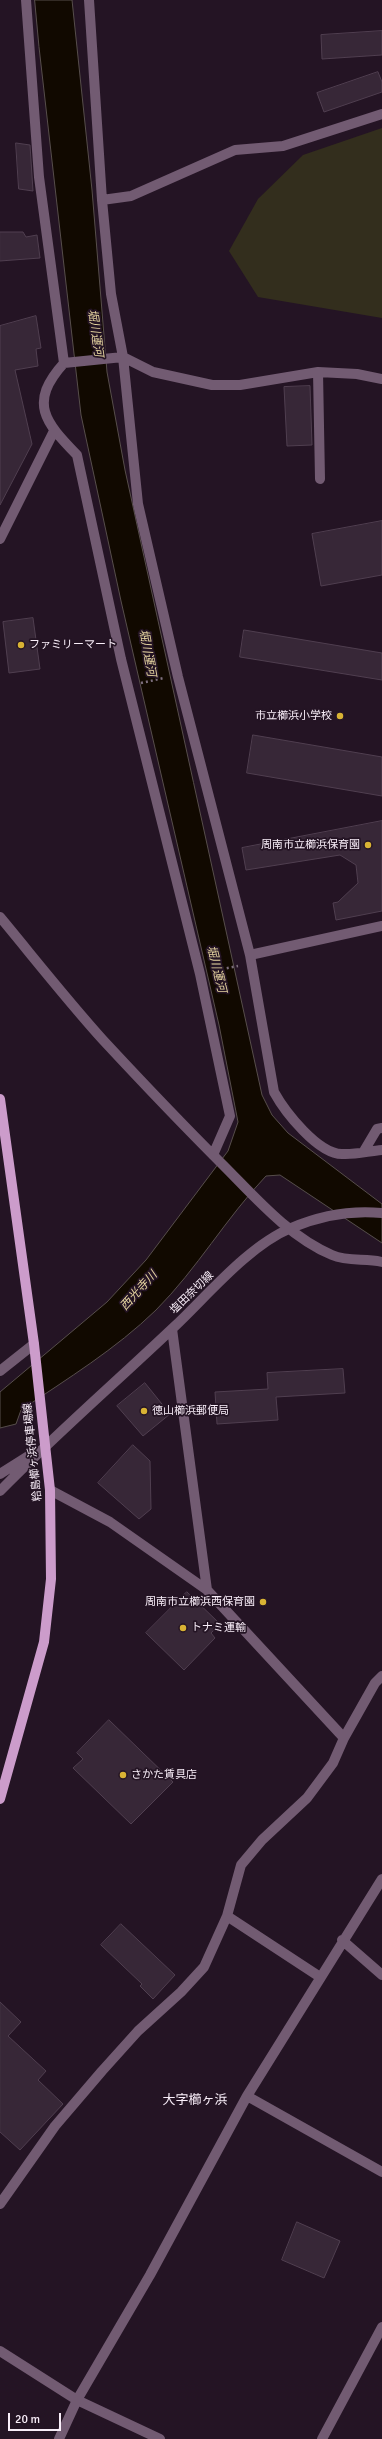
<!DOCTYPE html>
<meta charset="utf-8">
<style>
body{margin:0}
#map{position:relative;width:382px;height:2439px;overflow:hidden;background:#241424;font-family:Signika,sans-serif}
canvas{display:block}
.scale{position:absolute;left:8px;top:2413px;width:53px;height:18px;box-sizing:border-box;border:2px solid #f9eef9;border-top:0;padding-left:5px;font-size:12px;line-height:14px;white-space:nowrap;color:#f9eef9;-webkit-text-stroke:3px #241424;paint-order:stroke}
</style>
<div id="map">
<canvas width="382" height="2439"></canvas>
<div class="scale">20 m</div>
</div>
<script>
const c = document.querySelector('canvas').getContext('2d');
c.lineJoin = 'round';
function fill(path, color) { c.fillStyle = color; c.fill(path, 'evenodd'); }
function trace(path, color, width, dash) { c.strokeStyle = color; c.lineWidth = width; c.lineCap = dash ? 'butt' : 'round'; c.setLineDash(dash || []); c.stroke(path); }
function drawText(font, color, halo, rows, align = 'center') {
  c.font = font + ' Signika,"Noto Sans JP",sans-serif'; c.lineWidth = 3.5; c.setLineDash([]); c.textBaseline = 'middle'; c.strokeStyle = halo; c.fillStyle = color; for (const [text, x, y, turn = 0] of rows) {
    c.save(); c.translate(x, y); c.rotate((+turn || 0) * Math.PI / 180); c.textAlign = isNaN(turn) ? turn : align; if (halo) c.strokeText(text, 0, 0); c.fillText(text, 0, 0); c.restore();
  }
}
fill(new Path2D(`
 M382,128v190l-124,-21 -29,-46 29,-52 45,-44z`), '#332e1d');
const water = new Path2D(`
 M35,0h37l20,190 15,182 18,98 137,625 10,20 16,18 94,71v39l-102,-68 -14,1c-40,42 -69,93 -110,134 -40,39 -89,69 -135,100l-5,14 -16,4v-36l107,-90 39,-42 82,-109 10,-29 -19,-97 -98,-424 -40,-186 -42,-368z`);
fill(water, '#110900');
trace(water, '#574e4b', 1);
const building = new Path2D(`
 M382,31v24l-60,4 -1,-24z
 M378,72l4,10v10l-58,20 -7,-19z
 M16,143l14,2 3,46 -14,-2z
 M0,232h23l3,5 11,-2 3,23 -40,3z
 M36,316l5,32 -5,1 2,17 -23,4 17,74 -32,61v-179z
 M310,386l2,59 -25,1 -3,-59z
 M382,521v54l-61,11 -9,-52z
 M33,618l7,51 -31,4 -6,-51z
 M244,630l138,23v27l-142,-23z
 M253,735l129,22v39l-135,-23z
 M382,821v90l-46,9 -3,-17 5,-1 20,-19 -2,-18 -16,-10 -94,15 -4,-22z
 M343,1369l2,24 -69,4 2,23 -61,4 -2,-32 53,-3 -1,-16z
 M145,1383l25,31 -27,22 -26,-30z
 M133,1445l17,16 1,48 -12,10 -41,-36z
 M187,1592l33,32 -9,9 4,5 -31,32 -38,-37z
 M109,1720l64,62 -42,42 -58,-56 10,-9 -6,-6z
 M121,1924l54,51 -22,24 -13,-13 2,-2 -41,-39z
 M0,2002l21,20 -13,14 38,35 -8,9 25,24 -43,46 -20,-18z
 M297,2222l43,19 -16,37 -42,-18z`);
fill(building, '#372737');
trace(building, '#503f50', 1);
trace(new Path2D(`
 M141,683l23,-5
 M212,971l26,-5`), '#7e707e', 2.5, [2, 3]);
trace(new Path2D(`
 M26,0l13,177 25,186
 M89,0l13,200 9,94 12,63 15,147 40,173 72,278 24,137c11,20 44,62 68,62 13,1 27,-3 40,-4
 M102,200l29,-4 104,-46 48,-4 99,-32
 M318,372l2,107
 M0,539l54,-108
 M0,917c34,41 67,83 103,123 39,42 79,84 120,125 32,32 66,72 109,90 16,7 33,3 50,7
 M250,955l132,-29
 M364,1151l13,-22 5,-1
 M213,1155l17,-39 -30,-142 -79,-315 -44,-204c-32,-33 -49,-52 -13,-92l59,-6 30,15 59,13h28l78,-13 39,2 25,5
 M172,1329l35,261
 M0,1371l34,-27
 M0,1474l30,-19
 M50,1490l60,32 97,68 137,148
 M0,1491c56,-57 116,-109 174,-164 33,-31 74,-81 117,-99 28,-12 60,-18 91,-15
 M227,1916l93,61
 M342,1940l40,35
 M247,2096l135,76
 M0,2204l55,-78 47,-55 36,-40 43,-39 23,-25 23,-51 14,-51 21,-25 45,-42 26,-35 11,-25 31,-55 7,-7
 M0,2351l77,49 83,39
 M59,2439l18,-39 73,-125 97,-179 135,-217
 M322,2439l60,-112`), '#725b72', 10);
trace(new Path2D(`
 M0,1099l34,245 11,101 5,45 1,89 -7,63 -44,157`), '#cc9ccb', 10);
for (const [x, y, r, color] of [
 [21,645,4,"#d9b334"],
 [340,716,4,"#d9b334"],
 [368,845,4,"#d9b334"],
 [144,1411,4,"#d9b334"],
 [263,1602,4,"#d9b334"],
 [183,1628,4,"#d9b334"],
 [123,1775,4,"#d9b334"]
]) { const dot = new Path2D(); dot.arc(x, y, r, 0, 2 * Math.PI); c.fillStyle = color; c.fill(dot); trace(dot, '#241424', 1.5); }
drawText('11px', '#f9eef9', '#241424', [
 ["ファミリーマート",29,645],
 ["市立櫛浜小学校",332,716,"right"],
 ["周南市立櫛浜保育園",360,845,"right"],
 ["徳山櫛浜郵便局",152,1411],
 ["周南市立櫛浜西保育園",255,1602,"right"],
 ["トナミ運輸",191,1628],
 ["さかた賃具店",131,1775]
], 'left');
drawText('11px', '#f9eef9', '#241424', [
 ["塩田奈切線",192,1293,-44],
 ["粭島櫛ヶ浜停車場線",33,1452,-96]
]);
drawText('italic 12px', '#e4d39f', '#241424', [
 ["堀川運河",95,333,82],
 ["堀川運河",147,653,80],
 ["堀川運河",216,969,76],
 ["西光寺川",139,1291,-48]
]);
drawText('13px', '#f9eef9', '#241424', [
 ["大字櫛ヶ浜",195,2101]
]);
</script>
